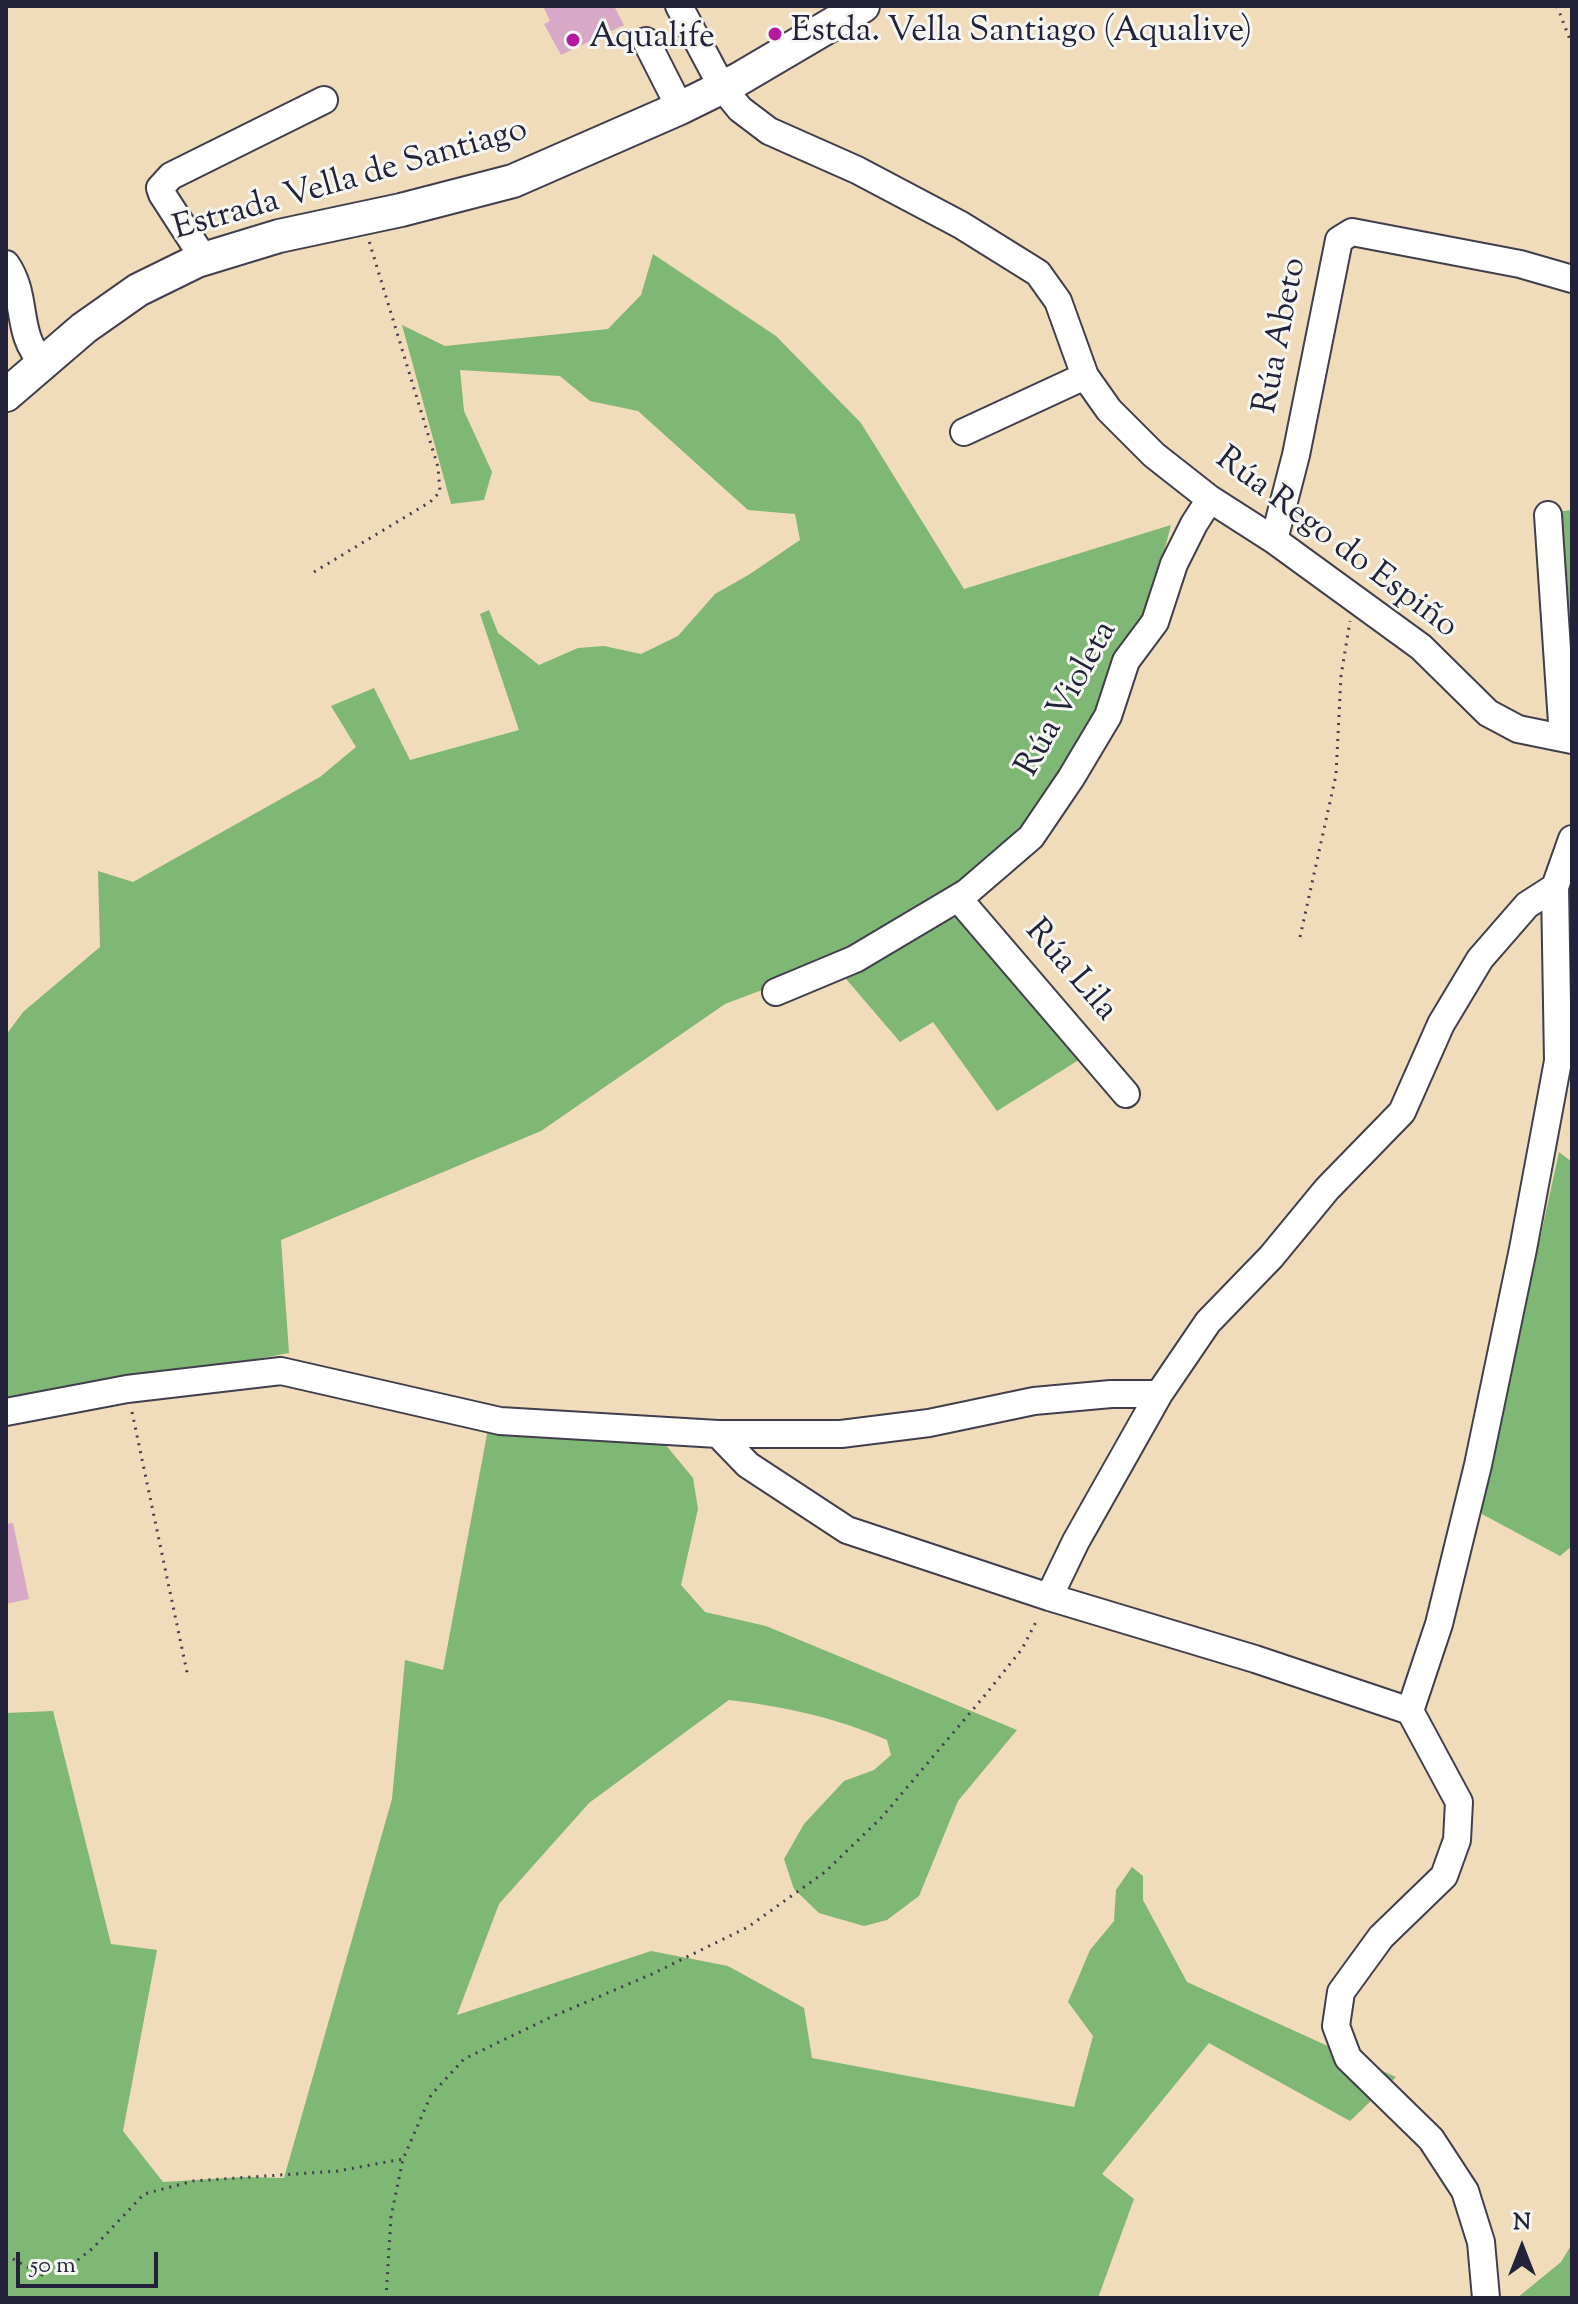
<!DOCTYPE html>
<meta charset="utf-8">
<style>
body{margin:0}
#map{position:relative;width:1578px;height:2304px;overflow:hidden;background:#f0dbba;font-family:"Sorts Mill Goudy",serif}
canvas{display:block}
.frame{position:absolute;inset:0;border:8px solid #22223b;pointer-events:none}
.north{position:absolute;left:1482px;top:2208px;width:80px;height:80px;-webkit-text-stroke:6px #f6f6f2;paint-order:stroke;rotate:0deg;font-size:22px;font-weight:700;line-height:32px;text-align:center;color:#22223b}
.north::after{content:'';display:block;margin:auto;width:28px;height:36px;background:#22223b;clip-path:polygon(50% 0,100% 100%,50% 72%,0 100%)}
.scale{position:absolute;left:16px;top:2252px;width:142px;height:36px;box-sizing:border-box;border:4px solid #22223b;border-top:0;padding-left:10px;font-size:24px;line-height:28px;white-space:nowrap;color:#22223b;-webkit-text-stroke:6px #f6f6f2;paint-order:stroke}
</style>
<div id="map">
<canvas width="1578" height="2304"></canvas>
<div class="frame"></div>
<div class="north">N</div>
<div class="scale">50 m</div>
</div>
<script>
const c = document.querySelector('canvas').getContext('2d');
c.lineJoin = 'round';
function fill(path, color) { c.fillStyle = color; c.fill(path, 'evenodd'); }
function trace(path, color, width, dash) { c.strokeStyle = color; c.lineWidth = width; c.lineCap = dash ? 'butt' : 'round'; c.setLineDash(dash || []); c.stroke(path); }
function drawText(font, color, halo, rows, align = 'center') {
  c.font = font + ' "Sorts Mill Goudy",serif'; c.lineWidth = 6; c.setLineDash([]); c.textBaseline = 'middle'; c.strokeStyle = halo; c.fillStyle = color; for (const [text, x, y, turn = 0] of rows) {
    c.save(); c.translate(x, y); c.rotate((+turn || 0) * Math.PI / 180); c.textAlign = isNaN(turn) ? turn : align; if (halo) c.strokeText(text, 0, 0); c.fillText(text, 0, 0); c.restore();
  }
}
fill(new Path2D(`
 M653,254l123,82 85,87 103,166 207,-64 -22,85 -34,47 -33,87 -58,79 -68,68 134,162 -93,58 -64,-89 -33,20 -59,-69 -47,5 -69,26 -184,127 -260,109 8,113 -283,53v-371l17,-23 77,-65 -2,-76 35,11 187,-105 36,-30 -25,-41 43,-18 36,72 109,-30 -39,-116 9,-4 9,23 41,32 39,-17 26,-2 37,8 37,-18 37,-42 35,-20 50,-34 -5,-26 -47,-4 -110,-99 -48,-10 -30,-25 -100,-6 4,41 28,61 -8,28 -33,4 -49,-179 43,21 163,-17 33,-34z
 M1572,510v211l-16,-209z
 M1559,1152l13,10v384l-12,10 -80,-43z
 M488,1429l177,15 28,34 5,31 -17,76 24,27 61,14 251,104 -59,71 -39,95 -32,24 -23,6 -45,-13 -25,-24 -10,-30 20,-35 40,-43 30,-11 17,-15 -4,-15c-49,-22 -105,-34 -158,-40l-140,103 -90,101 -42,111 194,-64 77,15 76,42 8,50 262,49 19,-71 -25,-34 22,-52 24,-29 2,-31 16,-23 11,9v24l44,82 209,95 -46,44 -141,-78 -107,131 32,25 -36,99h-1091l-1,-585 47,-2 58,233 46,6 -34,181 40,51 82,-5 39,1 108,-379 13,-139 38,10z
 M1572,2244v54h-55l44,-36z`), '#7fb774');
fill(new Path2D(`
 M543,6h71l10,19 -63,30 -17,-31 6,-3z
 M13,1523l16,76 -23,5v-80z`), '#d8a9c6');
const minor = new Path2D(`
 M679,6l43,81 18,22 29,22 88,39 104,55 77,48 20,28 27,75 24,34 45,45 56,44 64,41 147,107 67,66 30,16 54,11
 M646,41l34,67
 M204,259l-42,-65 -2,-6 11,-12 153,-76
 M6,264c23,33 8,69 37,99
 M964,432l121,-56
 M1548,515l15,223
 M1274,540l22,-85 43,-215 13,-8 168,32 52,15
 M958,898l168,196
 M776,992l79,-33 111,-66 65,-56 40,-59 37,-62 18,-55 29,-39 19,-58 20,-40 16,-25
 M6,1412l121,-23 154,-18 219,50 218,13h123l88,-11 105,-22 77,-7h48
 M718,1434l30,31 99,65 202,67 206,62 155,52 49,91 -2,38 -13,36 -63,61 -40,55 -5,34 12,32 83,81 34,52 16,51 5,56
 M1049,1597l27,-56 83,-147 49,-72 63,-65 56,-68 75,-77 39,-88 39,-65 47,-54 28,-18
 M1410,1711l29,-87 39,-159 45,-216 35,-188 -3,-174 17,-48`);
const major = new Path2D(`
 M6,395l78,-67 54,-38 59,-29 82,-25 122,-26 112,-29 167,-73 59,-29 124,-73`);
trace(minor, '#413e4e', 30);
trace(major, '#413e4e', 36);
trace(new Path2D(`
 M1557,6l15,39
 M314,572l116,-70 10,-10 -2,-25 -69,-226
 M1300,937l36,-162 5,-99 9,-55
 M132,1412l56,265
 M6,2255l36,20 32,-12 19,-15 51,-54 49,-13 145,-10 65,-12
 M386,2298l5,-81 12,-58 28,-64 33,-36 85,-41 103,-44 96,-47 77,-55 57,-55 104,-123 36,-45 16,-31`), '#413e4e', 3, [2, 6]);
trace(minor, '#fff', 26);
trace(major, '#fff', 32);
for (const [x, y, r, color] of [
 [775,34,8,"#b5179e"],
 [573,40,8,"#b5179e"]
]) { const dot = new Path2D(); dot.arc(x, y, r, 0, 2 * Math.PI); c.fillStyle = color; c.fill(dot); trace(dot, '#f6f6f2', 3); }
drawText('34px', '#22223b', '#f6f6f2', [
 ["Estda. Vella Santiago (Aqualive)",791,34],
 ["Aqualife",589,40]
], 'left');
drawText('34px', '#22223b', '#f6f6f2', [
 ["Estrada Vella de Santiago",351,182,-16],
 ["Rúa Abeto",1283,336,-79],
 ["Rúa Rego do Espiño",1335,545,37],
 ["Rúa Violeta",1069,700,-61],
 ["Rúa Lila",1069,972,49]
]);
</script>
